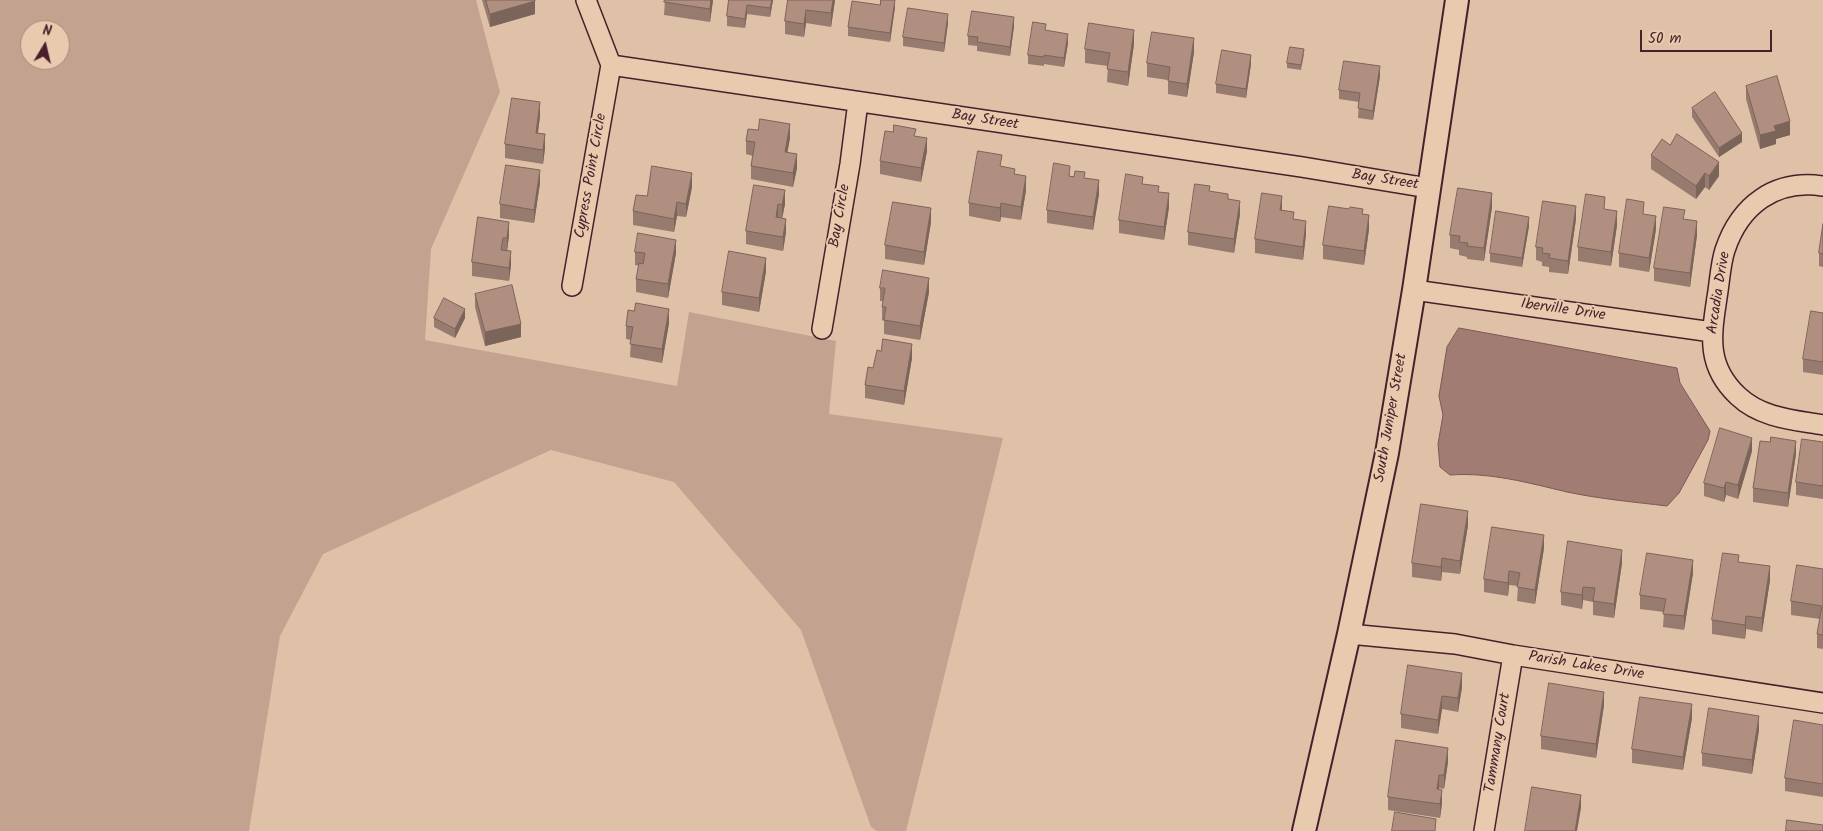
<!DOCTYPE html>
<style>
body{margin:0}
#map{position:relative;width:1823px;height:831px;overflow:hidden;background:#dec1a7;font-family:Kalam,sans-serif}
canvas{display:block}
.north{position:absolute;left:20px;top:20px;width:50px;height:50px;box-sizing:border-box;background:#e8cbaf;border:1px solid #a9867a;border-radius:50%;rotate:9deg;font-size:14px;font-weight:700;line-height:20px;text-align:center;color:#4a1f2b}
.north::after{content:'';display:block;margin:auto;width:18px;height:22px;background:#4a1f2b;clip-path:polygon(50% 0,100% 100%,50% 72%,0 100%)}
.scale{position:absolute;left:1640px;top:30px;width:132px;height:22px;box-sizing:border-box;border:2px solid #4a1f2b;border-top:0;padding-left:6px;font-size:15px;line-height:18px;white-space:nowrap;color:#4a1f2b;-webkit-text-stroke:4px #e8cbaf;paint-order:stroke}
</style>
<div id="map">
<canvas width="1823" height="831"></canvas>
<div class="north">N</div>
<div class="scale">50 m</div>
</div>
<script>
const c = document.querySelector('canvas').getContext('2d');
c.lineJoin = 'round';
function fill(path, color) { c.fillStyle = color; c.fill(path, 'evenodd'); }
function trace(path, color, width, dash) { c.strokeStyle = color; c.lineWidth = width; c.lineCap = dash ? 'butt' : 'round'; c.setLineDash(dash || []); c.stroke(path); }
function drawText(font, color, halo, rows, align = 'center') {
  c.font = font + ' Kalam,sans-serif'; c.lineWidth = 4; c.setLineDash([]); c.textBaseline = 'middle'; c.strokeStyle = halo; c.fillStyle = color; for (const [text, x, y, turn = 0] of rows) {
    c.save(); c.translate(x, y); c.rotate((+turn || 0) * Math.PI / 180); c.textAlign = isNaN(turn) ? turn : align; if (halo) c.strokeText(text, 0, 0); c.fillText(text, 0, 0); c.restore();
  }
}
fill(new Path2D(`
 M0,0h476l24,92 -69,157 -6,91 252,46 12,-74 147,29 -7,73 174,24 -97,393h-29l-6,-4 -70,-197 -127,-148 -123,-32 -228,104 -43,82 -31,195h-249zM30,30h30v30h-30z`), '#c3a390');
const water = new Path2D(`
 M1459,328l218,40 3,15 30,48 -2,9 -29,53 -12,13c-33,-4 -67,-7 -100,-14 -38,-9 -77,-20 -117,-17l-10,-8 -2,-23 5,-29 -4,-19 8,-49z`);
fill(water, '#a07c72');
trace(water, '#7e5756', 1);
const minor = new Path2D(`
 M586,0l25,65 691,102 126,21
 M1823,186c-48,-7 -83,19 -98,64 -4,12 -5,27 -7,41 -6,41 -14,73 20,105 23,22 56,24 85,29
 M572,286l39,-221
 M1414,290l298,42
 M822,329l28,-165 8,-62
 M1349,634l106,10 58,11 310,48
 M1484,831l29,-176`);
const tertiary = new Path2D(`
 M1304,831l45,-197 38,-181 27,-163 43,-290`);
trace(minor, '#4a1f2b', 22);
trace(tertiary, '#4a1f2b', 26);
trace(minor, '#e8cbaf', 19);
trace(tertiary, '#e8cbaf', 22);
fill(new Path2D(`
 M482,0h53v14l-45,13z
 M665,0h48l-3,22 -46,-7z
 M729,0h44l-3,17 -23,-3 -2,14 -18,-2v-10z
 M788,0h47l-4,27 -25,-4 -2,14 -19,-3v-13z
 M895,7l-5,35 -42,-6v-9z
 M948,23l-4,29 -41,-6v-9z
 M1014,26l-4,30 -33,-5v-5l-9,-1v-9z
 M1046,31l22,12 -4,24 -20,-3v2l-16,-2v-9z
 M1134,44l-6,42 -21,-4 1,-16 -23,-3v-14z
 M1194,52l-7,45 -19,-3v-14l-21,-3v-14z
 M1304,54l-3,16 -14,-2v-5z
 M1251,64l-5,34 -30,-5v-9z
 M1380,76l-7,44 -15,-2 1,-16 -20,-3v-9z
 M1746,86l44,49 -14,4v5l-16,5 -14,-50z
 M1692,108l50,34 -23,15 -27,-40z
 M540,116l-2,17 7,15 -2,16 -38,-6v-14z
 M916,136l11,15 -6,31 -41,-8v-13z
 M790,138l-3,15 10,15 -4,19 -42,-8v-13l2,-10 -7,-2v-13z
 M1651,155l68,21 -10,14 -4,-3 -9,12 -45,-30z
 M1002,167l13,7 11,16 -5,30 -20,-3 -1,5 -31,-6v-13z
 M1070,176l15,2 14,16 -6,36 -46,-7v-13z
 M540,183l-6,40 -34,-5v-14z
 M1143,184l16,8 10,15 -5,33 -45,-7v-13z
 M754,185l31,19 -3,14 4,14 -3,19 -37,-7v-13z
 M692,187l-6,30 -9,-1 -3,16 -41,-7v-14l14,-15z
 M1210,191l18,8 12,15 -6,39 -46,-8v-13z
 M1492,207l-8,54 -17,-2v-2l-8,-2v-5l-9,-2v-13z
 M1282,210l12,9 12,15 -3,26 -48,-7v-14z
 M1605,210l12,15 -6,41 -33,-5v-14z
 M1363,214l6,15 -5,36 -41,-6v-14z
 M1644,214l12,15 -7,43 -30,-5v-14z
 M478,217l31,18 -2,16 4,14 -2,16 -37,-5v-14z
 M1576,219l-8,55 -19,-2v-5l-7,-1v-4l-6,-2v-13z
 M1685,219l12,16 -7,52 -36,-6v-13z
 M931,222l-7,43 -39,-6v-14z
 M1823,224v43l-4,-1v-13z
 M1529,226l-7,41 -32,-5v-9z
 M635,252l41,1 -8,45 -32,-6v-13l3,-13 -4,-1z
 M766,271l-7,41 -37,-7v-13z
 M880,288l49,4 -9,48 -36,-6v-13l-2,-1v-13l1,-6h-3z
 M475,294l46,43 -36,9 -10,-39z
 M1823,313v62l-20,-3v-13z
 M434,318h31l-10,20 -21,-11z
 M669,323l-7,40 -32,-6 1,-17 -5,-1v-13z
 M912,358l-8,47 -39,-7v-13l8,-17z
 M1823,442v57l-27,-4v-13z
 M1752,451l-14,48 -12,-4 -2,7 -20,-6v-13z
 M1796,454l-8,53 -35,-5v-14z
 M1468,525l-8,49 -18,-2 -1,9 -29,-4v-14z
 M1544,548l-9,56 -18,-3 1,-15 -9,-1 -1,11 -24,-4v-13z
 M1739,562l31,18 -8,52 -16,-3 -1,10 -33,-5v-14z
 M1622,563l-8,55 -21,-3v-13l-10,-2 -1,9 -21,-4v-13z
 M1823,569v80l-6,-1v-14l3,-15 -29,-4v-14z
 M1693,573l-9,57 -21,-3 1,-15 -24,-3v-14z
 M1462,687l-4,25 -16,-3 -4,25 -37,-6v-14z
 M1604,705l-8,53 -55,-9v-13z
 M1692,718l-9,52 -51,-7v-14z
 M1823,725v72l-38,-6v-13z
 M1759,730l-7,44 -50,-8v-13z
 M1448,762l-4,27 -5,-1v1l3,14 -2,15 -52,-8v-13z`), '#977b6e');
fill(new Path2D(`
 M711,0h2l-3,22v-13z
 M772,0h1l-3,17v-9z
 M833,0h2l-4,27v-14z
 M895,0v7l-5,35v-9z
 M535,1v13l-45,13v-13z
 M747,5v9l-2,14v-9z
 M806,10v13l-2,14v-13z
 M948,14v9l-4,29v-9z
 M1014,17v9l-4,30v-9z
 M1134,30v14l-6,42v-14z
 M1068,34v9l-4,24v-9z
 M1194,38v14l-7,45v-13z
 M1251,55v9l-5,34v-9z
 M1380,66v10l-7,44v-9z
 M540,102v14l-4,30v-13z
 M1790,121v14l-14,4v5l-16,5v-14l14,-9z
 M790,124v14l-5,28v-14z
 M1742,133v9l-23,15v-9z
 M545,134v14l-2,16v-14z
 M927,138v13l-6,31v-14z
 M797,154v14l-4,19v-14z
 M1719,162v14l-10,14v-14z
 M540,170v13l-6,40v-13z
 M692,173v14l-6,30v-13z
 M1705,173v14l-9,12v-13z
 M1026,176v14l-5,30v-13z
 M1099,180v14l-6,36v-13z
 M785,190v14l-3,15v-14z
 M1169,193v14l-5,33v-13z
 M1492,193v14l-8,54v-13z
 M1282,196v13l-2,14v-13z
 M1240,201v13l-6,39v-14z
 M677,202v14l-3,16v-13z
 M1001,203v14l-1,5v-14z
 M778,204v14l-2,-1z
 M1576,206v13l-8,55v-13z
 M931,208v14l-7,43v-13z
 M1617,211v14l-6,41v-14z
 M1369,215v14l-5,36v-14z
 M1656,216v13l-7,43v-14z
 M1529,217v9l-7,41v-9z
 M786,219v13l-3,19v-14z
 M1306,221v13l-3,26v-13z
 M1697,221v14l-7,52v-14z
 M509,222v13l-2,17v-14z
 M676,240v13l-8,45v-14z
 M511,251v14l-2,16v-13z
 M766,258v13l-7,41v-14z
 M929,278v14l-9,48v-14z
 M465,309v9l-10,20v-9z
 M669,309v14l-7,40v-14z
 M521,324v13l-36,9v-14z
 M912,344v14l-8,47v-14z
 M1752,438v13l-14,48v-14z
 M1796,441v13l-8,53v-14z
 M1726,482v13l-2,7v-14z
 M1468,511v14l-8,49v-13z
 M1544,535v13l-9,56v-14z
 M1622,550v13l-8,55v-14z
 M1442,558v14l-1,9v-14z
 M1693,560v13l-9,57v-14z
 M1770,566v14l-8,52v-14z
 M1509,571v14l-1,11v-13z
 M1583,587v13l-1,9v-14z
 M1746,616v13l-1,10v-14z
 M1462,673v14l-4,25v-14z
 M1604,692v13l-8,53v-14z
 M1442,696v13l-4,25v-14z
 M1692,704v14l-9,52v-13z
 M1759,716v14l-7,44v-14z
 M1448,748v14l-4,27v-14z
 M1439,775v13l-2,15v-14z
 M1442,790v13l-2,15v-14z
 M1581,795v13l-4,23h-2z`), '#7b645a');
const building = new Path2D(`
 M486,0h49v1l-45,13z
 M665,0h46l-1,9 -46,-7z
 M729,0h43l-2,8 -23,-3 -2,14 -18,-3z
 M788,0h45l-2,13 -25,-3 -2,14 -19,-3z
 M881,0h14l-5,33 -42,-6 4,-26 28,4z
 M908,8l40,6 -4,29 -41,-6z
 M972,11l42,6 -4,30 -33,-5 1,-5 -10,-1z
 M1033,22l13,2 -1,6 23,4 -4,24 -20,-3v2l-16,-2z
 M1089,23l45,7 -6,42 -21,-3 3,-16 -25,-4z
 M1152,32l42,6 -7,46 -19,-3 2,-14 -23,-4z
 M1290,47l14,2 -3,16 -14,-2z
 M1222,50l29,5 -5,34 -30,-5z
 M1344,61l36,5 -7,45 -15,-3 2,-15 -21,-3z
 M1777,76l13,45 -16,5 2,5 -16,4 -14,-49z
 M1715,92l27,41 -23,15 -27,-40z
 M512,98l28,4 -4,31 9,1 -2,16 -38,-6z
 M760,119l30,5 -5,28 12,2 -4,19 -42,-7 4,-24 -9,-1 2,-12 10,1z
 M894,125l22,4 -2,7 13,2 -6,30 -41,-7 5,-30 8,1z
 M1677,134l42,28 -10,14 -4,-3 -9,13 -45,-31 11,-16 8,6z
 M978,151l24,4 -2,11 15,3 -1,5 12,2 -5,31 -20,-4 -1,5 -31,-5z
 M1054,163l16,3 -1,10 5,1 1,-6 10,1 -1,6 15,2 -6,37 -46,-7z
 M506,165l34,5 -6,40 -34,-6z
 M652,166l40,7 -6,31 -9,-2 -3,17 -41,-8 3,-16 11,1z
 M1126,174l17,3 -1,7 17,2 -1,6 11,1 -5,34 -45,-7z
 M1195,184l15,2 -1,5 19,3v5l12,2 -6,38 -46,-7z
 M754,185l31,5 -3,15 -4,-1 -2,13 10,2 -3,18 -37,-6z
 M1458,188l34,5 -8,55 -17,-2 1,-3 -9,-1 1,-6 -10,-1z
 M1262,193l20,3 -2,14 14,2 -1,7 13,2 -3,26 -48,-8z
 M1586,194l19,3 -1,12 13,2 -6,41 -33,-5z
 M1627,199l17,3 -1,12 13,2 -7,42 -30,-5z
 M1543,201l33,5 -8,55 -19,-3 1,-4 -8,-1 1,-5 -7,-1z
 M893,202l38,6 -7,44 -39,-7z
 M1329,206l20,3 1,-2 13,2 -1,5 7,1 -5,36 -41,-6z
 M1664,207l21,3 -2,9 14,2 -7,52 -36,-5z
 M1496,211l33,6 -7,41 -32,-5z
 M478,217l31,5 -2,16h-4l-2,12 10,1 -2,17 -37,-6z
 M1823,224v30l-4,-1z
 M638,233l38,7 -8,44 -32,-5 3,-16 4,1 2,-11 -10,-1z
 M729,251l37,7 -7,40 -37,-6z
 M883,270l46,8 -9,48 -36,-6 2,-13h-4l3,-19h-5z
 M512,285l9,39 -36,8 -10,-38z
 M444,298l21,11 -10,20 -21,-11z
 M636,303l33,6 -7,40 -32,-5 3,-17 -7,-1 2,-16 6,1z
 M1811,311l12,2v49l-20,-3z
 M883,339l29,5 -8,47 -39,-6 3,-18 5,1 4,-18 4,1z
 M1720,428l32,10 -14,47 -12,-3 -2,6 -20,-5z
 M1771,437l25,4 -8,52 -35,-5 7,-47 10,1z
 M1802,439l21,3v44l-27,-4z
 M1421,504l47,7 -8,50 -18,-3 -1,9 -29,-4z
 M1492,527l52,8 -9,55 -18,-3 3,-14 -11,-2 -1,12 -24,-4z
 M1568,541l54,9 -8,54 -21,-3 2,-13 -12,-1 -1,8 -21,-3z
 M1647,553l46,7 -9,56 -21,-2 3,-15 -26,-4z
 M1723,553l16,2 -1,7 32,4 -8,52 -16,-2 -1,9 -33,-5z
 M1797,565l26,4v66l-6,-1 5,-28 -31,-5z
 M1408,665l54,8 -4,25 -16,-2 -4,24 -37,-6z
 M1549,683l55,9 -8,52 -55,-8z
 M1640,697l52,7 -9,53 -51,-8z
 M1709,708l50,8 -7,44 -50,-7z
 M1794,720l29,5v59l-38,-6z
 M1396,740l52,8 -4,27h-5l-2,14 5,1 -2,14 -52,-7z
 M1532,787l49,8 -6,36h-50z
 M1395,812l41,7 -1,12h-43z
 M1787,820l36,5v6h-37z`);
fill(building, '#b08f80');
trace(building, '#7b645a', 1);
drawText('15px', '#4a1f2b', '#e8cbaf', [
 ["Bay Street",985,121,9],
 ["Cypress Point Circle",592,176,-80],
 ["Bay Street",1385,181,9],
 ["Bay Circle",841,216,-80],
 ["Arcadia Drive",1720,293,-81],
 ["Iberville Drive",1563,311,8],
 ["South Juniper Street",1392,418,-80],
 ["Parish Lakes Drive",1586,667,9],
 ["Tammany Court",1499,743,-81]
]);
</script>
